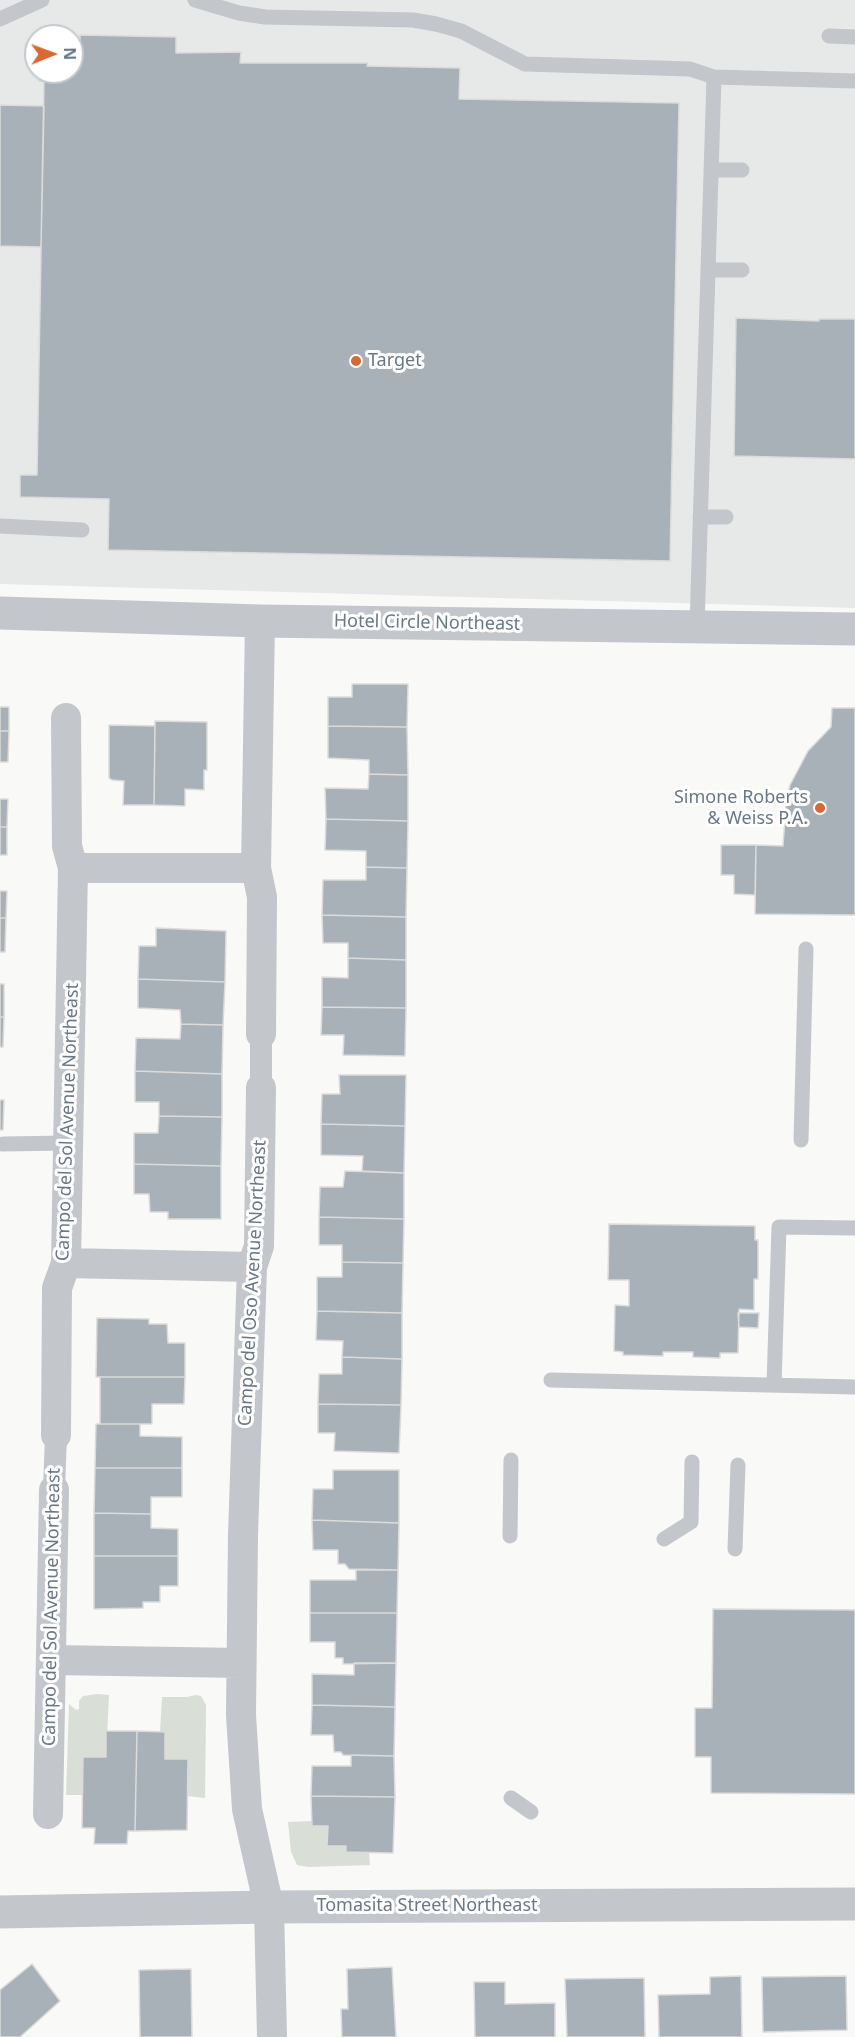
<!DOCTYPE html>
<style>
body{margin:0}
#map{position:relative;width:855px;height:2037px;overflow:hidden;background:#f9f9f7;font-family:"Noto Sans",sans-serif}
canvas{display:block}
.north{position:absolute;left:24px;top:24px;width:60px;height:60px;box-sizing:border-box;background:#fff;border:2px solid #c3c9cf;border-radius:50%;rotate:89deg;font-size:16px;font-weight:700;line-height:24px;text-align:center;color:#697887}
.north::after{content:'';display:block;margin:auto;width:21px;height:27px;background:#dd6733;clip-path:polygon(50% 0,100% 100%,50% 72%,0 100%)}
</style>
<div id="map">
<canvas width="855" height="2037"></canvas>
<div class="north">N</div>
</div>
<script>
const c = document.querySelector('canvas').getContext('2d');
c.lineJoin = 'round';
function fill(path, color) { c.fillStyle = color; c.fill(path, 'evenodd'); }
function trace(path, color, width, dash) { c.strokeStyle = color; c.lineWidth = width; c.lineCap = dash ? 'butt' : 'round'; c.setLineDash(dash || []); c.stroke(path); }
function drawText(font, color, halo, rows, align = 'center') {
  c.font = font + ' "Noto Sans",sans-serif'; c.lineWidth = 6; c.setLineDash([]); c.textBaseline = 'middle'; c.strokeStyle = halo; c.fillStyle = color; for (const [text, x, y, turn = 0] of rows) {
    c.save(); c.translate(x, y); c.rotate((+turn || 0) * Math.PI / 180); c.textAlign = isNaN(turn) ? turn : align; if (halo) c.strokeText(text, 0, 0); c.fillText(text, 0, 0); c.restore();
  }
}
fill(new Path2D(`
 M0,0h855v608l-855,-24zM36,36h36v36h-36z`), '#e7e8e8');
fill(new Path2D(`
 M98,1694l11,1 -3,62 -23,38h-17l3,-91 7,6 3,-1v-8l4,-5z
 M196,1695l5,1 5,9 -1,93 -18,-2 1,-37h-23v-27h-5l2,-35h25z
 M312,1821v5h16l-1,20h19v6h23l1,13 -61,2 -12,-2 -6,-13 -3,-30z`), '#d9ded6');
const building = new Path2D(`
 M80,35l96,2v16l65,-1 -1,11h128l-1,3 93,2 -1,31 220,4 -9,458 -562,-11 1,-51 -89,-2v-22h17l7,-394h-5l-3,-9h36v-5h8z
 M0,105l44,1 -3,141 -41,-1z
 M736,318l83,3v-2h36v140l-121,-3z
 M352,684h56l-1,43 -79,-1v-29h24z
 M0,707h9v24h-9z
 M832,708h23v207l-100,-1 1,-69 27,1 3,-43 4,-18 18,-34 23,-24z
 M155,721l52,1v48h-3v20l-19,-1v17l-31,-1z
 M109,725l46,1 -1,79h-31l1,-24 -12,-1 -3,-2z
 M328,726l79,1 1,48 -39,-1v-14l-41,-2z
 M0,731h9l-1,31h-8z
 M369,774l39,1v46l-82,-2 -1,-31 43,1z
 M0,799h8l-1,28h-7z
 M326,819l82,2 -1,47 -41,-1v-16l-41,-1z
 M0,827h7v28h-7z
 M721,845h35l-1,50 -21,-1v-19h-13z
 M366,867l41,1 -1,49 -84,-2 1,-35h43z
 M0,891h7l-1,27h-6z
 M322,915l84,2v43l-58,-2v-15h-25z
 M0,918h6l-1,34h-5z
 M156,928l70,3 -1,51 -87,-3 1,-33h17z
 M348,958l58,2v48l-84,-1v-30l26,1z
 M138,979l87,3 -2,43 -42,-1 -1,-14 -42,-2z
 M0,984h4v33h-4z
 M322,1007l84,1 -1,48 -62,-1 1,-20h-23z
 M0,1017h4l-1,30h-3z
 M181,1024l42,1 -1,49 -87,-3 1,-33 44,1z
 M135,1071l87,3v43l-63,-1v-14h-24z
 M339,1075h67l-1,51 -84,-2 1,-30h18z
 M0,1100h4l-1,30h-3z
 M159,1116l63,1 -1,49 -87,-2v-31h24z
 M321,1124l84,2 -1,47 -42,-2 1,-15 -42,-1z
 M134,1164l87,2v53h-53v-7h-18l-1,-18h-15z
 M345,1171l59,2v46l-85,-2 1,-30h23z
 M319,1217l85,2 -1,44 -61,-1v-17h-23z
 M609,1224l146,2v14h3v39h-4v31l-15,-1 -1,44h-18v5l-27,-1v-5h-30v4l-40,-1v-3l-9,-1 1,-46 14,1v-26h-21z
 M342,1262l61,1 -1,50 -85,-2v-34h25z
 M317,1311l85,2v46l-60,-2 1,-16 -27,-1z
 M738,1313h21l-1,15 -19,-1z
 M97,1318l52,1v5h18l1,19h17v34h-89z
 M342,1357l60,2 -1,46 -83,-1 1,-30h23z
 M100,1377h85l-1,27h-32v20h-52z
 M318,1404l83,1 -2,48 -65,-2 1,-18h-17z
 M96,1424h44v12l42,1v31h-87z
 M95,1468h87v29h-31v17l-57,-1z
 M333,1470h66v53l-87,-3 1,-31h20z
 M94,1513l57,1v14l27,1v27h-84z
 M312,1520l87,3 -1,47 -49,-1 -4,-5h-7v-14h-25z
 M94,1556h84v30h-18v16h-17v6l-49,1z
 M356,1570h42l-1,43h-87v-33h46z
 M713,1609l142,1v184l-144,-1v-36h-16v-49h17z
 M310,1613h87l-1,50 -53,1v-6h-8v-16h-25z
 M354,1663h42l-1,44 -83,-2v-31l42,1z
 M312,1705l83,2 -1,49 -51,-1 -2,-3h-7l-1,-17h-22z
 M106,1731h31l-2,100h-7l-1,13h-33l1,-16h-13l1,-71h23z
 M137,1731l28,1v27h23l-1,71 -52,1z
 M351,1755l43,1 1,41 -84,-1 1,-30h39z
 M311,1796l84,1 -2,56 -47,-1v-6h-19l1,-20h-16z
 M32,1964l28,37 -40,36h-20v-47z
 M392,1967l4,70h-54l-1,-28h7l-1,-40z
 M191,1969l1,68h-52l-1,-67z
 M741,1976l1,61h-83l-1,-42 52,-1v-17z
 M846,1976l1,54 -84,2 -1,-55z
 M644,1978l1,59h-78l-2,-58z
 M474,1982h31v22l50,-1v34h-80z`);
fill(building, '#a9b1b8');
trace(building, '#dbdbd9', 1.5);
trace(new Path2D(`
 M195,0l44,13 26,4 148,3 23,4 25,7 64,33 165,5 24,8 141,4
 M0,19l42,-19
 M829,36l26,1
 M711,170h31
 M708,270h34
 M700,517h26
 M0,526l82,4
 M697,627l17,-550
 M801,1140l5,-191
 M3,1144l65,-1
 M551,1380l304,7
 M774,1385l5,-158 76,1
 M510,1536l1,-76
 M664,1539l27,-17 1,-60
 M735,1549l3,-84
 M511,1798l20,14`), '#c3c6ca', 15);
trace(new Path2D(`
 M261,1088v-54
 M54,1490l2,-55`), '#c3c6ca', 22);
trace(new Path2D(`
 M260,621l-4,247 6,29 -1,137
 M73,868h183
 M261,1088l-2,158 -7,21 -9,268 -2,180 6,94 22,98 3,130
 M66,1263l186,4
 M56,1435l1,-147 9,-25 7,-395 -6,-22 -1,-128
 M51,1660l190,3
 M48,1814l6,-324`), '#c3c6ca', 30);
trace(new Path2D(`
 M0,613l260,8 595,8
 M0,1912l269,-5 586,-3`), '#c3c6ca', 33);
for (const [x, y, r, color] of [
 [356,361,6,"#dd6733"],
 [820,808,6,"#dd6733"]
]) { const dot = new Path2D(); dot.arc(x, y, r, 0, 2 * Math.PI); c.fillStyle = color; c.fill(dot); trace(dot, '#fff', 2); }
drawText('18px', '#697887', '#fff', [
 ["Target",368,361],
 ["Simone Roberts",808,798,"right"],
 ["& Weiss P.A.",808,819,"right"]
], 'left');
drawText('18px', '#697887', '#fff', [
 ["Hotel Circle Northeast",427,623,1],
 ["Campo del Sol Avenue Northeast",68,1122,-88],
 ["Campo del Oso Avenue Northeast",253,1283,-87],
 ["Campo del Sol Avenue Northeast",52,1607,-89],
 ["Tomasita Street Northeast",427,1906]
]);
</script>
